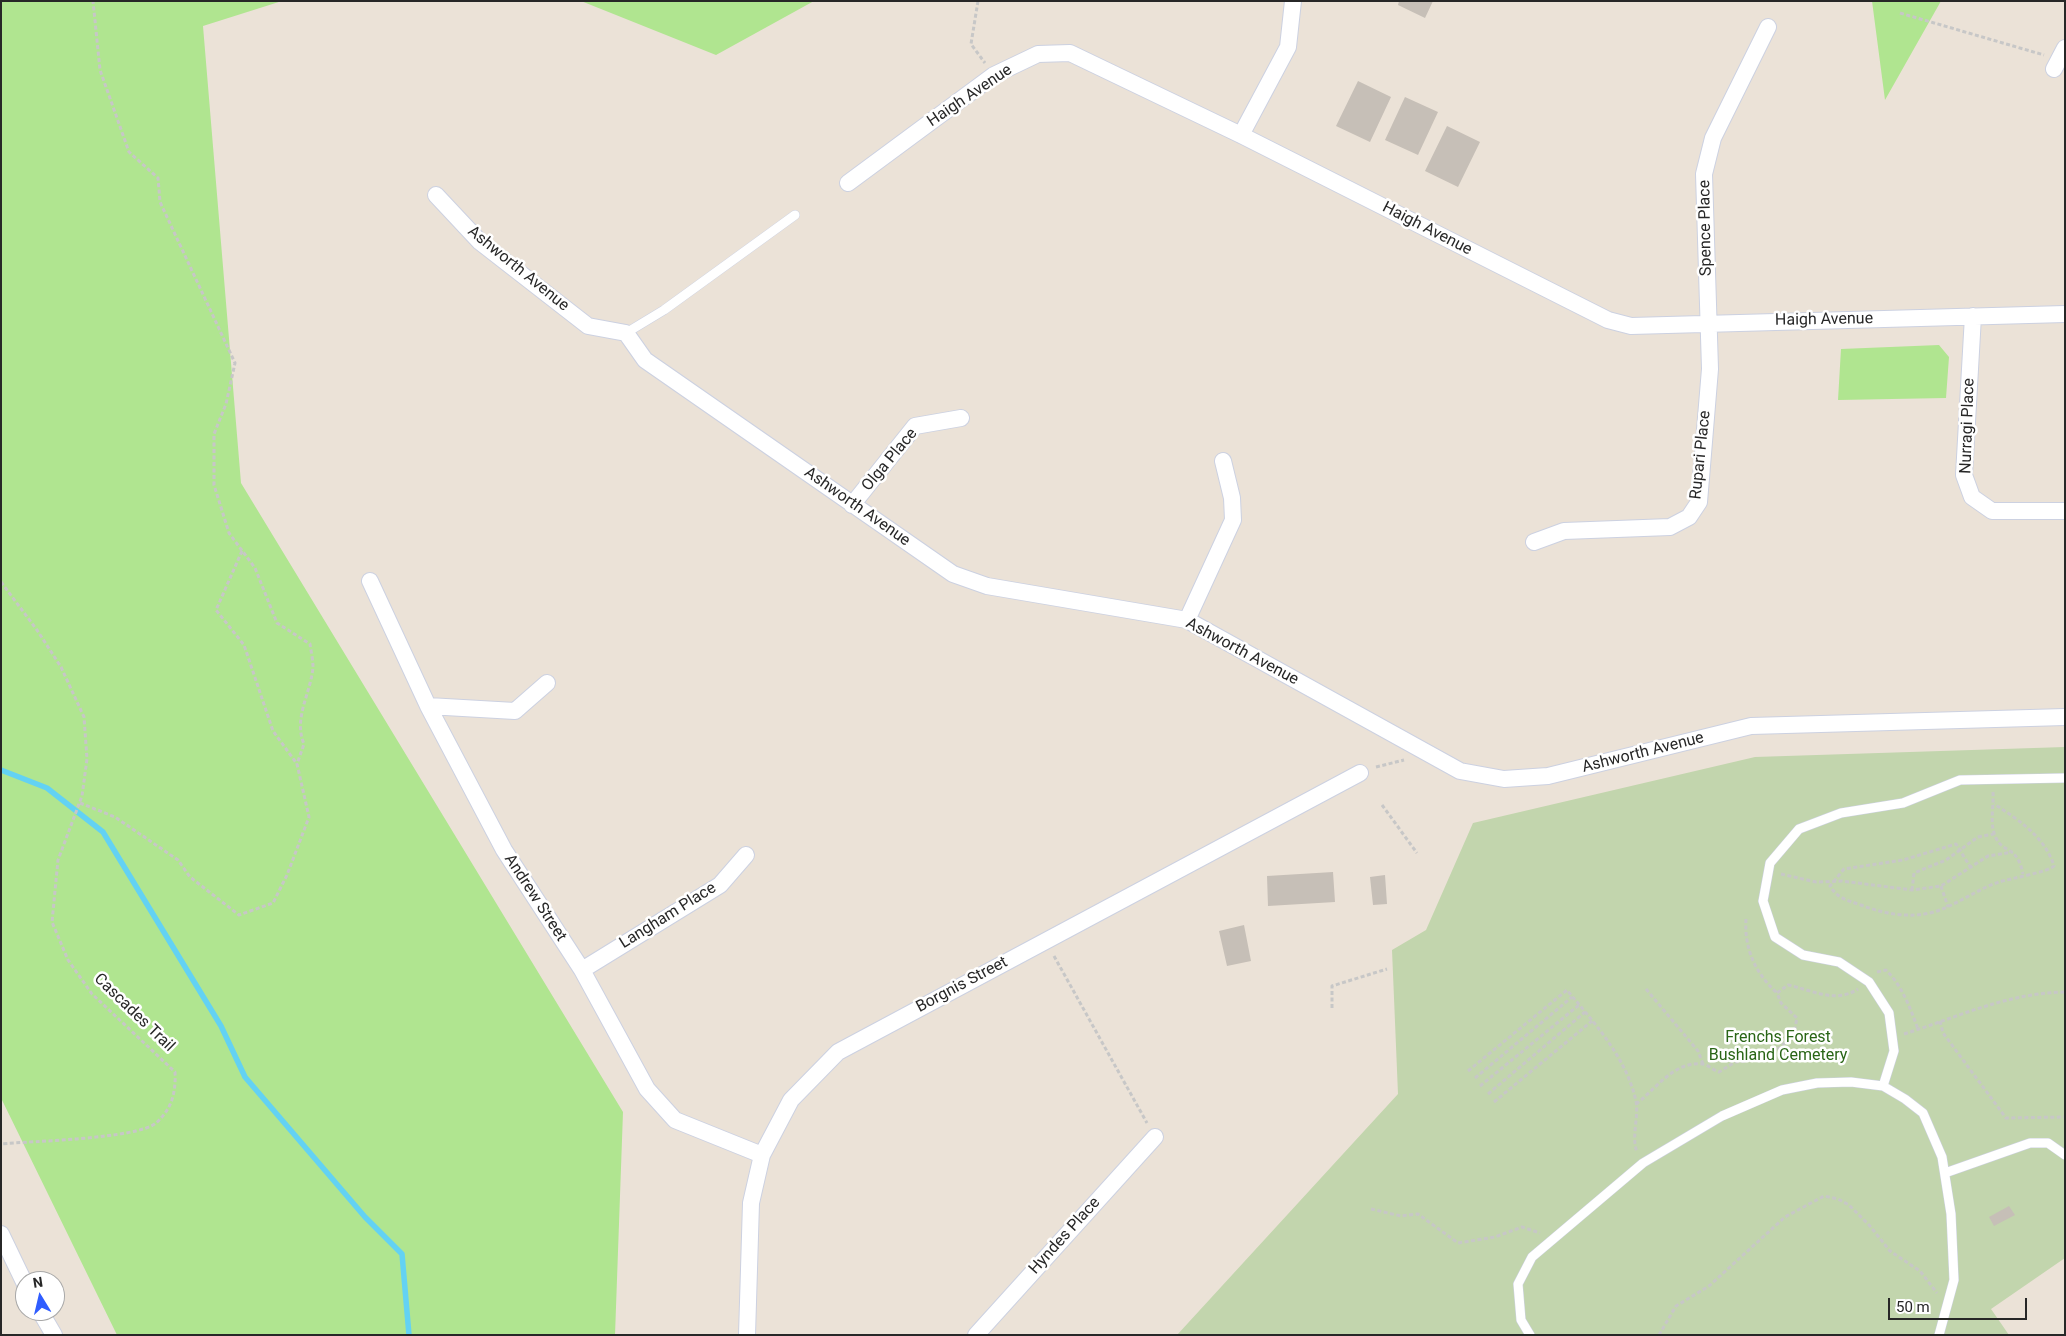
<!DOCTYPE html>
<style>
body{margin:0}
#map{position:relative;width:2066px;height:1336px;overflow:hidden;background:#ebe2d7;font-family:Roboto,sans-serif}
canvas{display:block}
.frame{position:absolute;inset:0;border:2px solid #272727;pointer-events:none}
.north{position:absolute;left:15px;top:1271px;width:50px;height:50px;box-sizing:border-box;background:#fff;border:1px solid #a9a9a9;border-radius:50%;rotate:351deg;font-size:14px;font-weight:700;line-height:20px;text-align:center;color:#272727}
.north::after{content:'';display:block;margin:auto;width:18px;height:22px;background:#305dff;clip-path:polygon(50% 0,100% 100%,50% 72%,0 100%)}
.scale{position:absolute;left:1888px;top:1298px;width:139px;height:22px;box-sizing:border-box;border:2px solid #272727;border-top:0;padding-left:6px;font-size:15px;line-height:18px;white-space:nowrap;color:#272727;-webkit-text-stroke:4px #fff;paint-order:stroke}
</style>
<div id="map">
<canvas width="2066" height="1336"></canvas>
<div class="frame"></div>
<div class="north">N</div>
<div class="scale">50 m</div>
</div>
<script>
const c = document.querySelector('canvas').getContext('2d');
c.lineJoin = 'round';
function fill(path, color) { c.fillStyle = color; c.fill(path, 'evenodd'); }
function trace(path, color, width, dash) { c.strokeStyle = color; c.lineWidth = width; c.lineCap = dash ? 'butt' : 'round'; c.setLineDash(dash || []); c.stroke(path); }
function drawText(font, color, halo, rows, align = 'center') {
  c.font = font + ' Roboto,sans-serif'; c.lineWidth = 5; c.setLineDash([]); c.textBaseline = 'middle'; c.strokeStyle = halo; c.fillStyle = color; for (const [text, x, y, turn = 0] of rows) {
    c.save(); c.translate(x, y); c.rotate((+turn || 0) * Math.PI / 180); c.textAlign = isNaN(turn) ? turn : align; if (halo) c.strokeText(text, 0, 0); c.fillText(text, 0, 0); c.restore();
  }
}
fill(new Path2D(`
 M1,1h281l-79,25 38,457 382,629 -8,223h-498l-116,-237z
 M581,1h233l-98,54z
 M1872,1h69l-56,99z
 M1939,345l10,12 -3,41 -108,2 3,-51z`), '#b0e590');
fill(new Path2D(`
 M2065,747v511l-74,51 18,26h-832l221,-241 -6,-144 34,-20 47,-107 282,-66z`), '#c2d5ad');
trace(new Path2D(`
 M1,770l46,18 56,44 118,194 24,51 120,140 37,37 7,81`), '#63d2f3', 5.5);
fill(new Path2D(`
 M1399,1h34l-8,17 -27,-13z
 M1358,81l33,16 -21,45 -34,-16z
 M1405,97l33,15 -20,43 -33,-15z
 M1447,126l33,16 -22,45 -33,-16z
 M1333,872l2,30 -67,4 -1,-30z
 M1385,875l2,29 -14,1 -3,-28z
 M1244,925l7,36 -24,5 -8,-35z
 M2009,1206l6,9 -21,11 -5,-9z`), '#c6bfb7');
const lane = new Path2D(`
 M626,333l38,-23 131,-95
 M1883,1086l11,-35 -5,-38 -20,-31 -30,-20 -36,-7 -28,-18 -12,-36 7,-38 29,-34 42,-16 62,-10 57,-23 105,-2
 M1945,1173l85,-30h18l17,12
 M1530,1335l-9,-15 -3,-36 14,-27 111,-94 79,-47 60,-26 35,-7 34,-1 32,4 22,13 18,14 19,44 9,57 3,66 -15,55`);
const street = new Path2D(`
 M2054,69l11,-21
 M1241,135l47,-88 5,-46
 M848,183l146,-108 44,-21 32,-1 171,82 367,185 23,6 434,-12
 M436,195l44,47 108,84 38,7 19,27 308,214 34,12 200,34 273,151 44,8 44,-3 203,-50 314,-9
 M1973,316l-9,159 8,22 20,14h73
 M852,505l63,-79 46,-8
 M1534,542l30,-11 106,-4 19,-10 10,-15 11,-133 -6,-195 9,-36 55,-111
 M370,581l58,125 76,144 78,120 65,119 28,31 87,35
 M1187,620l46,-100 -1,-22 -9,-37
 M428,706l87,5 32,-28
 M582,970l138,-85 26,-30
 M1,1234l24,50
 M40,1311l14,24
 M747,1335l4,-132 11,-48 29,-55 47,-48 522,-279
 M976,1335l179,-198`);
trace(lane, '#ccd1e1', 10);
trace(street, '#ccd1e1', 18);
trace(new Path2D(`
 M978,1l-7,43 14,19
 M1900,13l144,42
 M242,551l-26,59 28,35 29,86 24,33
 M1,582l36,48 24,37 23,50 3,42 -5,37 -24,64 -6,62 16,38 24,34 83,78c1,20 -3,37 -19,51 -19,16 -125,18 -155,21
 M1376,767l28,-7
 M1993,792c1,15 -4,32 3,46 8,16 21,7 27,36
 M80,803l35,14 63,43 12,17 49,38 34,-12 14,-28 22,-58 -12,-53 7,-20c-11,-26 7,-51 9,-77 0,-7 -2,-16 -3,-23l-33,-21 -22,-55 -26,-35 -15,-48v-51l12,-30 9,-41 -75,-161 -2,-24 -29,-26 -29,-82 -7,-69
 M1382,805l35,48
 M1971,868l-15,-24 -53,16 -59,9 -14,17c8,13 17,14 31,19 28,11 59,15 86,2 18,-8 34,-19 52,-25 13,-4 49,-10 55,-16 -9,-29 -35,-46 -60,-62
 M1781,874l35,8 26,-1 70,9 29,-4 47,-30 25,-4
 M1941,886l7,21
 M1912,890l2,-17 32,-13 32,-23 16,-3
 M1746,919c-2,29 9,54 31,74
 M1054,956l93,167
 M1877,972l9,-2c17,17 24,38 32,59
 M1646,989l52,62 5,13
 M1332,1008v-22l55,-17
 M1940,1021l3,12 63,85 59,-1
 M1904,1034c54,-17 103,-41 161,-42
 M1468,1071l99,-81c28,34 59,67 69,111 3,16 -5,36 1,51
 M1475,1078l97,-81
 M1480,1086l99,-81
 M1488,1094l97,-82
 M1494,1102l98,-81
 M1636,1104c20,-15 38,-43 66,-40 5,0 11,6 17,8l16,-10 12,-1 15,-9 18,-4 14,-15 3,-15 -16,-15 -4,-10 11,-8c24,5 47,19 70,4
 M1371,1209l30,7 17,-2 40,29 37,-6 27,-10 18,6
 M1659,1335l17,-29 33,-20 76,-69 39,-21 14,3 11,6 20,20 21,26 30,20 17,22`), '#c7c7c7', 3, [4, 2.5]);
trace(lane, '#fff', 9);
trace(street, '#fff', 16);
drawText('16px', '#272727', '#fff', [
 ["Haigh Avenue",970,96,-34],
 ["Spence Place",1706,228,-91],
 ["Haigh Avenue",1427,229,27],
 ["Ashworth Avenue",518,269,39],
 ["Haigh Avenue",1824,320,-1],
 ["Nurragi Place",1968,426,-88],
 ["Rupari Place",1701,455,-84],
 ["Olga Place",890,460,-50],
 ["Ashworth Avenue",857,507,35],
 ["Ashworth Avenue",1242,652,28],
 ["Ashworth Avenue",1643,753,-14],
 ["Andrew Street",535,898,57],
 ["Langham Place",668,916,-32],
 ["Borgnis Street",962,985,-28],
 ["Cascades Trail",134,1013,44],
 ["Hyndes Place",1065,1236,-48]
]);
drawText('16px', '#296516', '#fff', [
 ["Frenchs Forest",1778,1038],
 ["Bushland Cemetery",1778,1056]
]);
</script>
